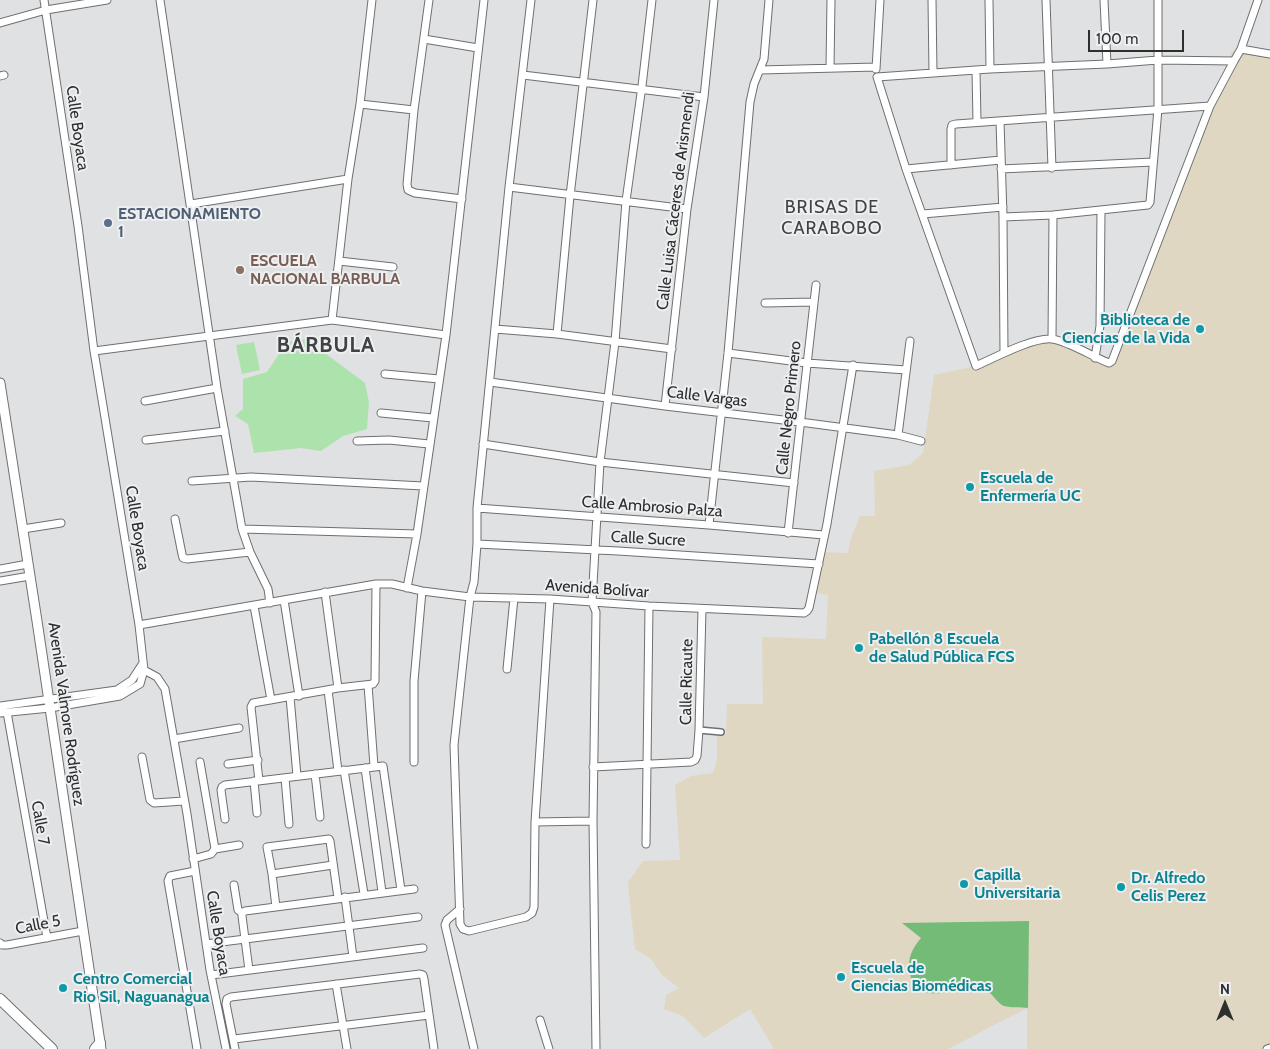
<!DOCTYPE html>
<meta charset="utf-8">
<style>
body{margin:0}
#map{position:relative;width:1270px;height:1049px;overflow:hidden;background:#e0e1e3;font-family:Cabin,sans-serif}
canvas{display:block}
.north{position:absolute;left:1200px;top:979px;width:50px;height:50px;-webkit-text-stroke:4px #edeff1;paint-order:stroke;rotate:0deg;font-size:14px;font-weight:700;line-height:20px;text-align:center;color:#2d2e2e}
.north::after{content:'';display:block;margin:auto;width:18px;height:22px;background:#2d2e2e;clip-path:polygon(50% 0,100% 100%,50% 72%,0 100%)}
.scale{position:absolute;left:1088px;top:30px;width:96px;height:22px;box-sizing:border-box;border:2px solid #2d2e2e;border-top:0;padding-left:6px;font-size:15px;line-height:18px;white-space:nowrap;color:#2d2e2e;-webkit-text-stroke:4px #edeff1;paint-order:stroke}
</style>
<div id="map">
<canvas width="1270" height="1049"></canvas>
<div class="north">N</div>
<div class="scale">100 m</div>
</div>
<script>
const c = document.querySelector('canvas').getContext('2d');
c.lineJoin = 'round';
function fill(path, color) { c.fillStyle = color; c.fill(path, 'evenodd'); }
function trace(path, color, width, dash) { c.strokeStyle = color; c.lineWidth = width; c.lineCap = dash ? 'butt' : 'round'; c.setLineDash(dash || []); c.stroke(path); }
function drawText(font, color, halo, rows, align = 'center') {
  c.font = font + ' Cabin,sans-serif'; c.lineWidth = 4; c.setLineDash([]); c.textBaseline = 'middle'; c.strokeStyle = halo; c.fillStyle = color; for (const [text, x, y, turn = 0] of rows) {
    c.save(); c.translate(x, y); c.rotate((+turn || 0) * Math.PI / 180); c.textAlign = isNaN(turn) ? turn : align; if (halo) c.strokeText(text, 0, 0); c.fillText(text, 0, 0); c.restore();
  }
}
fill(new Path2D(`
 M1232,51l38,4v993l-3,1h-240v-41l-79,41h-174l-24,-40 -46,29 -21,-22 -19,-7 2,-14 13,-7 -18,-14 -10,-15 -16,-10 -5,-45 -2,-22 15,-21 37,-1 -5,-75 16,-9 22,-3 4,-13v-27l9,1 1,-30h36l-1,-67 64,2 2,-44 -11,-2 7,-41 24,1 3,-15 9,-22h15l-1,-45 35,-6 14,-12 11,-78 42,-9 52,-22 23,-2 59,23z`), '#e0d7c2');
fill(new Path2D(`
 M306,339l59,44 4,19 -2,27 -24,7 -22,15 -20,-3 -47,5 -6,-29 -13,-8 8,-7v-30l24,-7 20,-30z
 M254,342l6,28 -18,4 -6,-29z`), '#ace3ad');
fill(new Path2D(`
 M1029,921l-1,87c-7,-1 -17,0 -24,-2 -6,-2 -11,-12 -17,-15 -24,-10 -71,21 -77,-18 -3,-15 2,-24 11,-35l-19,-15z`), '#73bb77');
const pedestrian = new Path2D(`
 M699,730l22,2`);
const minor = new Path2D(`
 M44,0l34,226 16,125 45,274 5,45 13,7 8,12 22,125 23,156 16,79
 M160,0l57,388 25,141 8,23 18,37 2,14
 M429,0l-15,110 -7,74 1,6 7,3 47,6
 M531,0l-22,187 -32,321v36l-3,38 -4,15 -16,148 6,179 3,5 6,2 57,-14 6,-4 2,-6 1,-85 15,-223
 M932,0l1,73
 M989,0l1,69
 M1046,0l6,168
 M1104,0l3,64
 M0,23l46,-13 61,-10
 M424,39l54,9
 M1241,49l29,5
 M1234,61l-24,45 -98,255 -3,2c-16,-6 -41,-22 -57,-24 -19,-2 -58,19 -76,27l-70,-197 -29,-92 113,-8 117,-5 51,-4 76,1 7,-12 17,-49
 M830,68l1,-68
 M876,69l4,-69
 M760,70l116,-3
 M976,71l1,51
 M523,75l181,22
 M0,76l4,-1
 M360,104l54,6
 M1000,121l3,96 1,136
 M951,165v-36l1,-4 4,-1 254,-18
 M906,169l95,-9
 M1001,169l152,-7
 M509,187l178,22
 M191,204l157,-25
 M923,214l80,-7
 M1003,217l50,-2 95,-10 2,-3 8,-93v-109
 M339,261l54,6
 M765,303l49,-1
 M332,320l16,-141 12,-75 12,-104
 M495,329l62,5 115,15
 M557,334l13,-138 23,-196
 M1052,339l1,-124
 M94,351l238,-31 114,15
 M728,353l79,10 99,7
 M1095,358l5,-32 1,-115
 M385,374l54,5
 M490,382l175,24 135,16 98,13 23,6
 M145,401l72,-13
 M665,406l22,-197 17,-112 10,-97
 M381,413l52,5
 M898,435l12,-94
 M146,440l79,-9
 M357,441l32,-1 40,4
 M483,444l117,18 194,21
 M192,481l59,-4 172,9
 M477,508l232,17 115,10
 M175,519l7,35 1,4 4,1 63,-7
 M709,525l19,-172 22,-251 4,-18 10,-25 5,-59
 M23,529l38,-6
 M242,529l175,5
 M788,533l28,-248
 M477,544l141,7 201,13
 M0,569l28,-5
 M0,581l30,-5
 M407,588l10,-54 29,-199 38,-335
 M325,592l13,96
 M284,600l15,96
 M254,606l17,94
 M139,625l237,-41h16l30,7 48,6 80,2 99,7 155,7 3,-2 2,-3 18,-84 26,-159
 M507,669l7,-71
 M368,685l6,81
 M328,690l10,81
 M290,697l7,79
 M0,706l117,-16 15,-10 11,-17
 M7,712l40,226
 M0,713l50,-5 70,-12 20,-12 4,-14
 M174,739l65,-11
 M142,757l8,43 4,3 30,-2
 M414,762v-81l8,-90
 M228,764l30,-4
 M593,767l98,-5 4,-2 2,-4 2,-26 3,-121
 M365,768l17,124
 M344,770l20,124
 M315,774l5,43
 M285,778l4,46
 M254,781l3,32
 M259,781l-8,-74 2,-4 85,-15 35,-4 2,-3 1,-97
 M225,819l-4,-29 1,-3 3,-2 158,-19 18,124
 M535,822l58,-1
 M646,844l3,-238
 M215,849l24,-4
 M193,859l18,-5 4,-5 -15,-87
 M333,865l-61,9 -5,-27 62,-8 1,2 8,57
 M195,871l-25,5 -2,5 29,168
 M272,874l4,33
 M234,885l4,25 4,3
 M345,897l8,60
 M460,909l-13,11 -2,5 29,124
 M0,943l2,2h5l76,-14
 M206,944l212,-27
 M249,970l-7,-54v-3l3,-2 169,-22
 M211,975l212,-27
 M336,984l11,65
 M540,1020l9,29
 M234,1039l195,-24
 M235,1049l-9,-45 1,-5 4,-2 189,-23 3,1 1,4 10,70
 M596,1049l-3,-228 3,-209 -4,-10 8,-140 15,-120 11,-141 16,-115 10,-86
 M1267,1049l3,-1`);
const tertiary = new Path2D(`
 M0,383l37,238 64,428`);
const secondary = new Path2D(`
 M0,999l52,50
 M95,1049l5,-6`);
trace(pedestrian, '#6e6f71', 8);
trace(minor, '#6e6f71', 9);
trace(tertiary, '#6e6f71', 11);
trace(secondary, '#6e6f71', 12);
trace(pedestrian, '#fff', 5);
trace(minor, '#fff', 7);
trace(tertiary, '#fff', 9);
trace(secondary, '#fff', 10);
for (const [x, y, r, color] of [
 [108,223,5,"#5c6f8a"],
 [240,270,5,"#8d6e63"],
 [1200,329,5,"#0f9aa8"],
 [970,487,5,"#0f9aa8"],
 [859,648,5,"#0f9aa8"],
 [964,884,5,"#0f9aa8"],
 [1121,887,5,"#0f9aa8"],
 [841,977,5,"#0f9aa8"],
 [63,988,5,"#0f9aa8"]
]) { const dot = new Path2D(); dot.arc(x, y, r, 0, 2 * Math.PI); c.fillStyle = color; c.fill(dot); trace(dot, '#edeff1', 2); }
drawText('16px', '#2d2e2e', '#edeff1', [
 ["Calle Boyaca",77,128,82],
 ["Calle Luisa Cáceres de Arismendi",676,201,-83],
 ["Calle Vargas",707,397,7],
 ["Calle Negro Primero",789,408,-84],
 ["Calle Ambrosio Palza",652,507,4],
 ["Calle Boyaca",137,528,81],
 ["Calle Sucre",648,539,3],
 ["Avenida Bolívar",597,589,4],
 ["Calle Ricaute",687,682,-89],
 ["Avenida Valmore Rodríguez",66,714,82],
 ["Calle 7",40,823,80],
 ["Calle 5",38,925,-11],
 ["Calle Boyaca",218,933,81]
]);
drawText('bold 16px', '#4e5e75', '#edeff1', [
 ["ESTACIONAMIENTO",118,214],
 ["1",118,232]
], 'left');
drawText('bold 16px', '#785e54', '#edeff1', [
 ["ESCUELA",250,261],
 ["NACIONAL BARBULA",250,279]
], 'left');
drawText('bold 16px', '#0d838f', '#edeff1', [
 ["Biblioteca de",1190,320,"right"],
 ["Ciencias de la Vida",1190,338,"right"],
 ["Escuela de",980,478],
 ["Enfermería UC",980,496],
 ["Pabellón 8 Escuela",869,639],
 ["de Salud Pública FCS",869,657],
 ["Capilla",974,875],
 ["Universitaria",974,893],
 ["Dr. Alfredo",1131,878],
 ["Celis Perez",1131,896],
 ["Escuela de",851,968],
 ["Ciencias Biomédicas",851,986],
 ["Centro Comercial",73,979],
 ["Rio Sil, Naguanagua",73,997]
], 'left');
c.letterSpacing = '1px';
drawText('18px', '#414244', '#edeff1', [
 ["BRISAS DE",832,208],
 ["CARABOBO",832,229]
]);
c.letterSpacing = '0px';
c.letterSpacing = '1px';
drawText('bold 21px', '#414244', '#edeff1', [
 ["BÁRBULA",326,346]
]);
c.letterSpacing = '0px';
</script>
